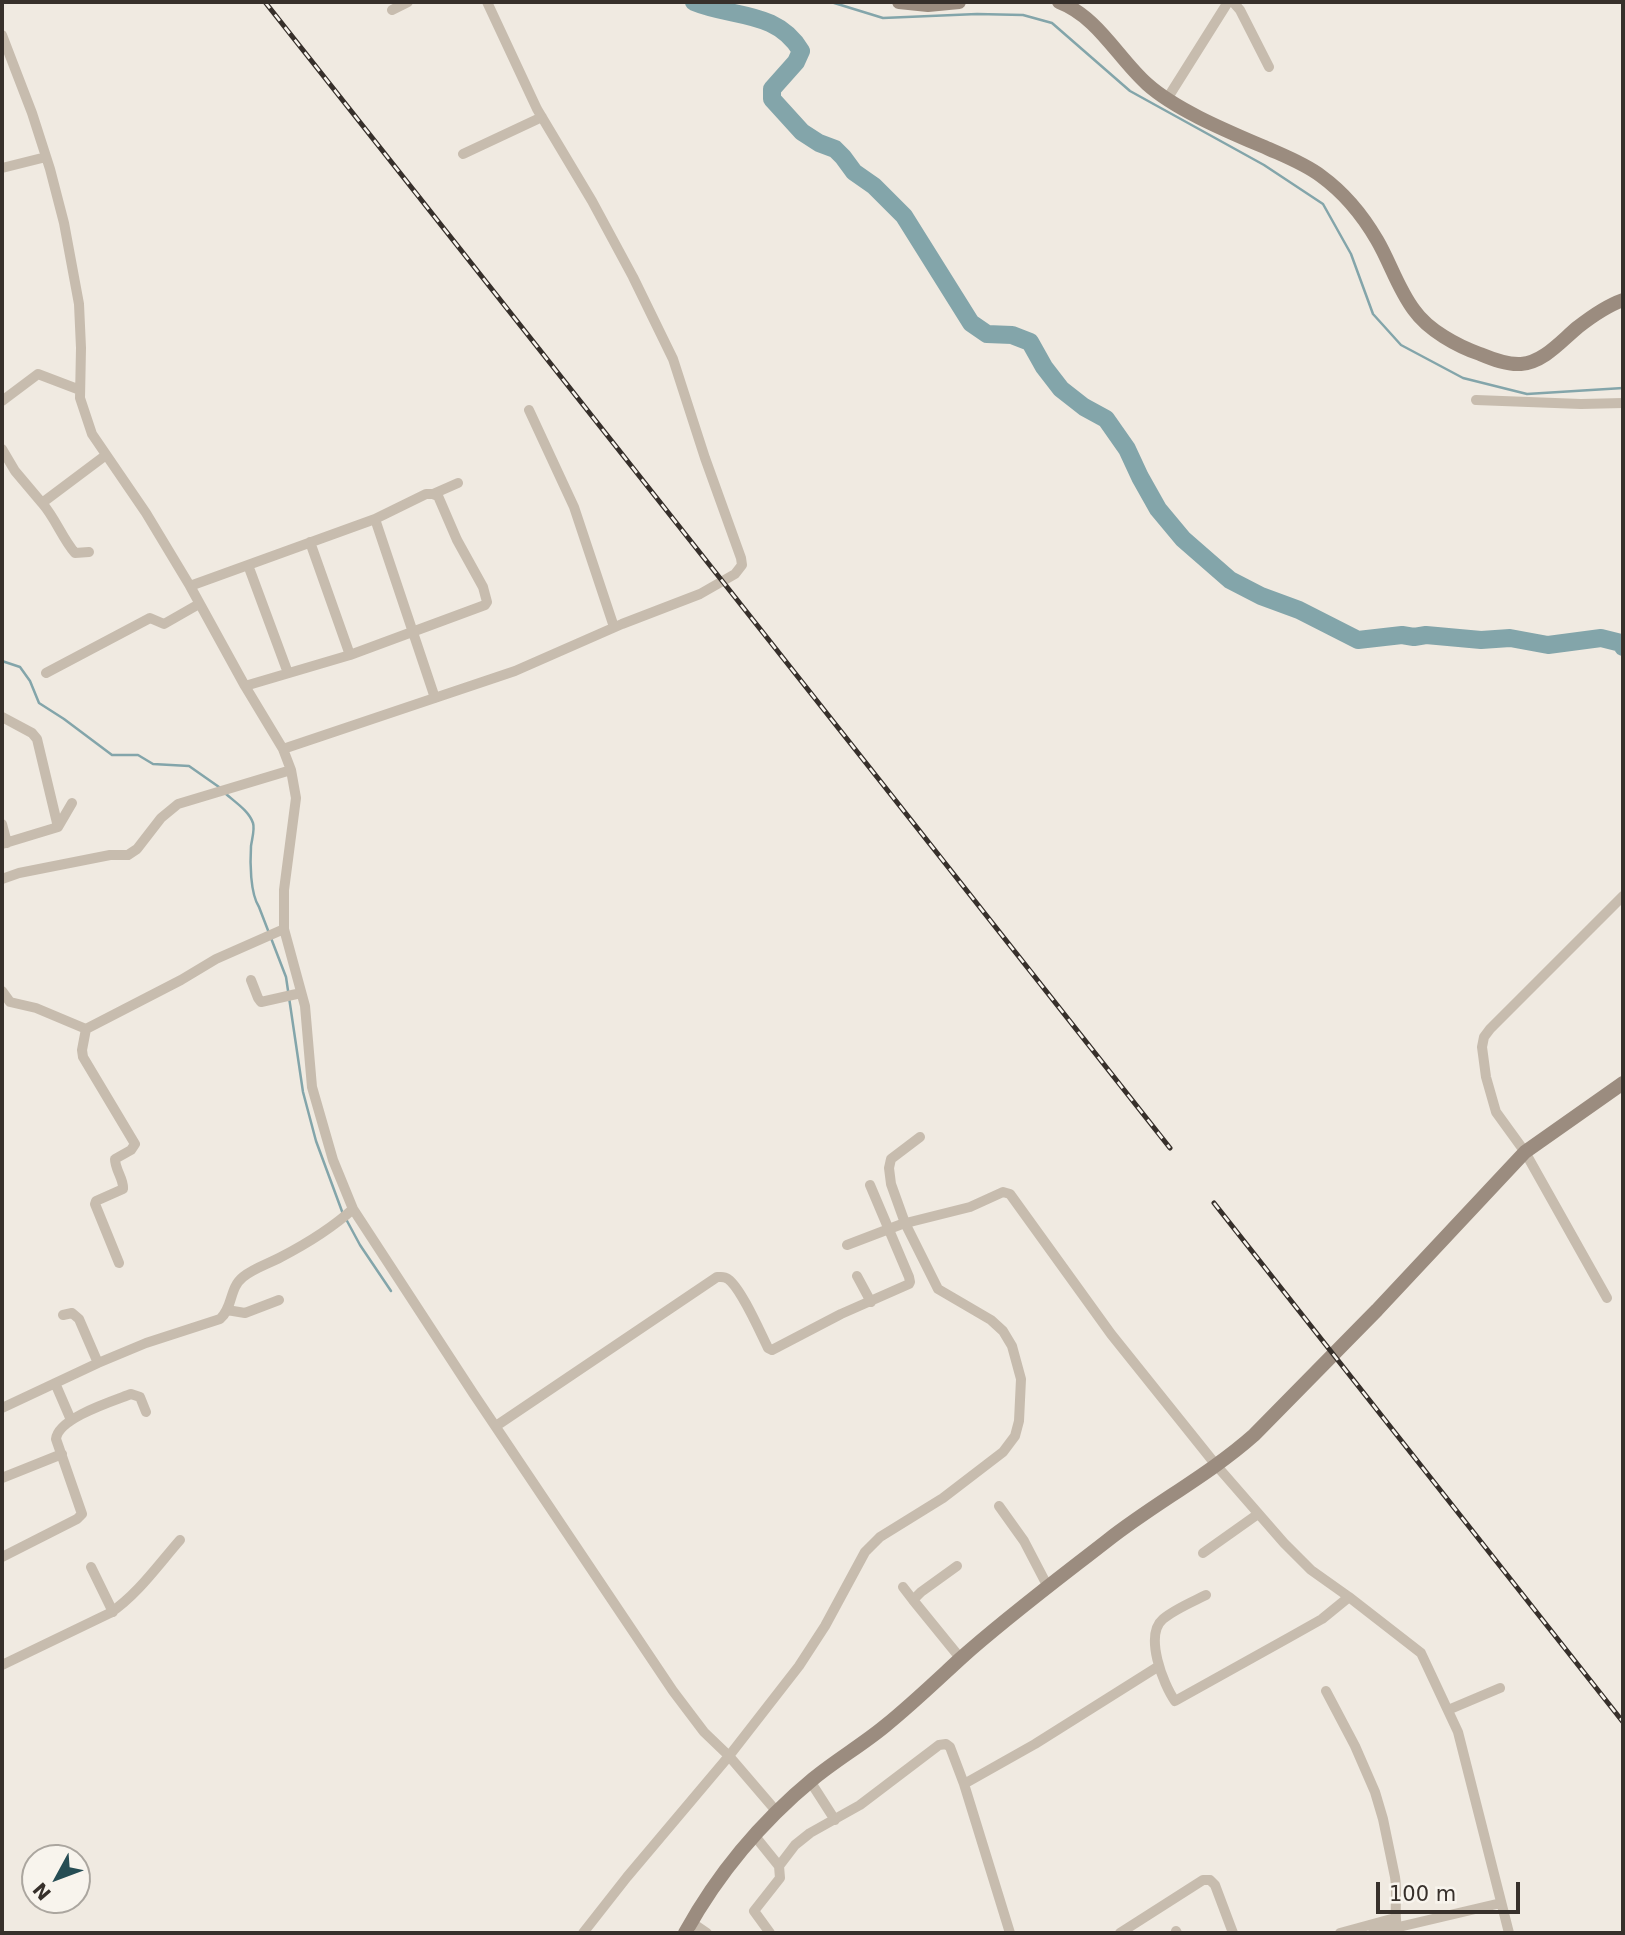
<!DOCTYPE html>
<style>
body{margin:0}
#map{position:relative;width:1625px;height:1935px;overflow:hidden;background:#f0eae1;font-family:"DejaVu Sans",sans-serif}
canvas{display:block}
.frame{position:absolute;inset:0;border:4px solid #37302b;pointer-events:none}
.north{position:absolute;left:21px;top:1844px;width:70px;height:70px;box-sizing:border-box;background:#f8f4ed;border:2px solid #aba69f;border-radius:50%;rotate:229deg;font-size:19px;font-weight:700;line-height:28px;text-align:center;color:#37302b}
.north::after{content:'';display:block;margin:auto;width:24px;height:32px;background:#264d54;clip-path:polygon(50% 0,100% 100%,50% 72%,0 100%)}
.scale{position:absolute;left:1376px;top:1882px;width:144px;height:32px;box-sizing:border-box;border:4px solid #37302b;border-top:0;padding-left:9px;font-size:21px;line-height:24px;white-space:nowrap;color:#37302b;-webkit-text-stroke:5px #f8f4ed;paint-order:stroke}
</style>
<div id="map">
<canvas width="1625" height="1935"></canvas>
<div class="frame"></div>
<div class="north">N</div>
<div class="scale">100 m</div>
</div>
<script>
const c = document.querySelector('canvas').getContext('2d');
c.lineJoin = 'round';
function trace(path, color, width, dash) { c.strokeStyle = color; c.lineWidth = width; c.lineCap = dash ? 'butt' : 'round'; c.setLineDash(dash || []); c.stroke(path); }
trace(new Path2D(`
 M831,2l52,16 94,-4 46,1 29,8 78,68 134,74 59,39 28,50 22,60 28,31 62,33 64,16 96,-6
 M2,661l18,6 10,14 9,22 25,16 48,36h26l15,9 36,2 30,21
 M226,794c9,8 23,17 27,29 2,6 -1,16 -2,23 -1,16 -1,47 8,61l27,70 17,115 13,49 27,73
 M346,1219l14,26 31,46`), '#83a5aa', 2.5);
trace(new Path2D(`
 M694,2c38,16 83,8 107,49l-5,11 -24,27v10l30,33 17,11 16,6 8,8 11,15 20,14 30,30 67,107 16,11 25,1 18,7 14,25 17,22 23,18 22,12 21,30 13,28 18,32 25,30 47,41 31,16 38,14 59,30 44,-5 12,2 12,-2 55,5 29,-2 38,7 53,-7 20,5 2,4`), '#83a5aa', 18);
trace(new Path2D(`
 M1233,2l7,8 29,57
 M392,10l16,-8
 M2,35l30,78 18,56 14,54 15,81 2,44 -1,50 12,36 54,79 44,73 55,100 38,63 8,21 5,28 -12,92v39
 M1167,99l61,-97
 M463,154l79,-37
 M2,168l44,-11
 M1476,400l105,4 42,-1
 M2,401l36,-27 42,16
 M529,410l45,97 40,120
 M2,449l13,22 27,32 64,-48
 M433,494l25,-11
 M42,503c14,16 20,35 33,50l14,-1
 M310,542l40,113
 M248,565l40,108
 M190,586l185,-67 60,179
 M46,673l104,-55 14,6 35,-20
 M245,686l105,-31 135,-50 2,-3 -4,-15 -26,-47 -19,-44 -5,-2h-7l-51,25
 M2,717l30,16 5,6 21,88
 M283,749l232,-78 107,-47 78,-30 35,-20 7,-9 -1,-7 -36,-100 -32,-99 -40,-82 -41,-76 -55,-92 -50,-107
 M2,824l5,19
 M2,844l56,-17 14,-24
 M2,879l17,-6 91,-18h18l9,-6 24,-31 17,-14 113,-34
 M251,980l7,18 3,4 40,-9
 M2,991l8,11 26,6 50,21
 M353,1209l120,184 200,298 31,41 25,24 48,56
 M847,1245l55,-21 68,-17 33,-15 7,2 101,140 105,131 68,78 27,27 38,27 72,56 37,79 51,201
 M857,1276l14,26
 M1607,1298l-82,-146 -29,-40 -10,-35 -4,-30 2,-10 6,-8 133,-133
 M227,1310l18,3 34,-13
 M63,1315l9,-2 7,6 19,44
 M55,1383l16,37
 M2,1408l96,-45 48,-20 74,-24c13,-11 9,-31 23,-42 11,-9 25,-13 38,-20 25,-13 51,-29 72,-48l-20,-49 -21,-73 -7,-81 -21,-77 -68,30 -35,21 -95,49 -4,21 1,7 52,87 -4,6 -16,9c0,11 9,20 8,30l-27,12 -1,3 24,59
 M496,1426l221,-149c5,0 7,-1 11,2 13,9 32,53 40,69l4,2 69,-36 68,-30 1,-2 -1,-5 -39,-92
 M2,1478l60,-24
 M999,1506l25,35 24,46
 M1203,1553l55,-39
 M2,1557l75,-38 5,-5 -26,-75c2,-21 57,-38 75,-45l9,3 6,15
 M957,1566l-36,26 -8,8 48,59
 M91,1567l22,45
 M903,1587l10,13
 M1206,1595c-14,7 -31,14 -43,24 -19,16 0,65 12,82l115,-64 32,-18 27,-22
 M2,1665l108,-52c28,-19 48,-48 70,-73
 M1326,1691l29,55 20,46 8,27 12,58c3,19 -2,38 3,56
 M1448,1710l52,-22
 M810,1781l25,39
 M964,1784l71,-40 124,-78
 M754,1835l25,31 1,12 -26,33 16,22
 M779,1866l16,-21 15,-12 50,-28 79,-60 7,-1 4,3 14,37 46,149
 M691,1922l16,11
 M1176,1931l1,2
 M583,1933l44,-56 102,-121 70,-90 26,-40 40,-74 15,-15 63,-39 60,-46 12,-16 4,-15 2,-42 -9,-33 -9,-15 -12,-11 -53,-31 -33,-66 -14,-39 -2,-16 2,-9 29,-22
 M1120,1933l83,-53h7l5,5 18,48
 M1340,1933l55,-15
 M1373,1933l128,-30`), '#c7bcae', 10);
trace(new Path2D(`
 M899,2l29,3 31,-3
 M1059,2c39,15 58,55 88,82 30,27 85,49 122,65 18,8 36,15 52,27 22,16 42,40 56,64 13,22 21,49 37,70 14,20 43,36 66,44 12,5 27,11 41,10 23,-2 40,-23 57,-37 14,-11 28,-21 45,-27
 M685,1933c32,-58 76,-111 128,-154 23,-19 49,-34 72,-53 26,-21 50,-44 75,-67 47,-42 98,-80 148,-119 47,-37 101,-65 146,-105l123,-125 148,-158 98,-69`), '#9b8c7f', 14);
const rail = new Path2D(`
 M265,2l905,1146
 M1214,1203l409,519`);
trace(rail, '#37302b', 5);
trace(rail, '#f8f4ed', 2.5, [8]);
</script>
